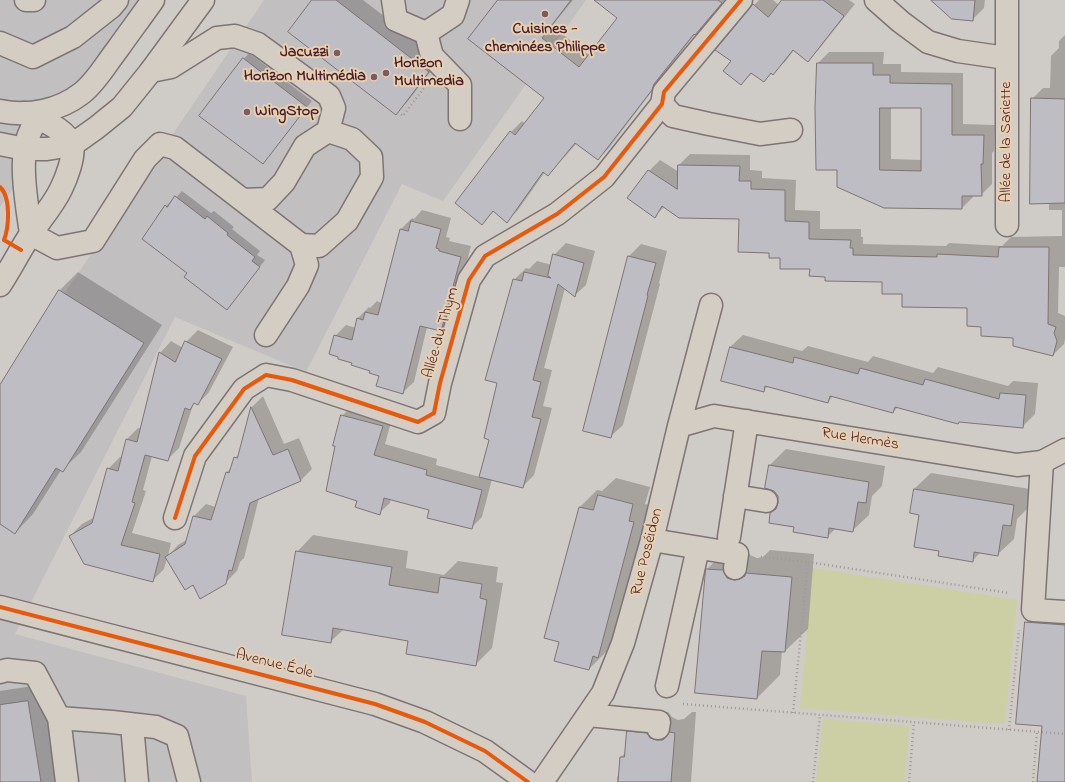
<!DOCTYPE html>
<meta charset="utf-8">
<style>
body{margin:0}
canvas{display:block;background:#cfcbc6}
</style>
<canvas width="1065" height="782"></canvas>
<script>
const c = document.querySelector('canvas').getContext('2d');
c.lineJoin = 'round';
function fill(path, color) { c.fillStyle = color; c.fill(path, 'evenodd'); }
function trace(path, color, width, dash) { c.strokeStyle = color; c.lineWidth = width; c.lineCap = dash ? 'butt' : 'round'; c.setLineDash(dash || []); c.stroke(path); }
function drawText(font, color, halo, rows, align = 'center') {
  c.font = font + ' "Indie Flower",sans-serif'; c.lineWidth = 4; c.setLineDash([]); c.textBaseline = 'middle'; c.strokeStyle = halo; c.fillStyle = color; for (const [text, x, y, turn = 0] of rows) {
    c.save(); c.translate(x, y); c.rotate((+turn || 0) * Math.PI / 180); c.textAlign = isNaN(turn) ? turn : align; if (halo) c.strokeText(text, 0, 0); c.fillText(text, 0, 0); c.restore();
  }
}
fill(new Path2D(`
 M0,0h147l-147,207z
 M264,0h322l-143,201 -41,-17 -96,188 -131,-55 -160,317 231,62 6,86h-252v-394z`), '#c2bfc0');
fill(new Path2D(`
 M813,568l204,32 -12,124 -205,-16z
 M823,719l86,7 -5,56h-88z`), '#cbcfa3');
fill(new Path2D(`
 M314,0h49l77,59 -32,42 -12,12z
 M500,0h73l-21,26 37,29 29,-37 -22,-18h129l-29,33 -31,39 -3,6 -53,70 -11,11 -21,-16 -29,32 -3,-3 -27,38 -11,11 -13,-10 -12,12 29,-91 11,-11 3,3 20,-26z
 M759,0h14l6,5 5,-5h65l6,4 -36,45 -11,12 -14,-11 -9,12 -22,19 -11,-8 -11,11 -9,-23 21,-55z
 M933,0h52l-1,8 -12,12z
 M1065,35v232h-6l-1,46 7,3v23l-1,5 -11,11 -39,-18 -32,-11 -14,-19 -65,-14 -20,-12 -72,-13 -30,-11 -11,-5 -30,-34 -75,-12 -11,11 -25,-19 20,-27 11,-11 19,12v-7l11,-11 60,1v15l12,1v7l34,2 -1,30 25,1v18h41v8h2v7l83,2 3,-3 53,3 9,-9 51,-1v-26h-13v-7l-17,-104 11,-11h7l1,-32 8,-8v-7z
 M829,52h55l-1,12h18v8l62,1v51l32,1 -1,26 -2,2v31l-11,11h-8v2l-11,11 -124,-39 -20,-106zM891,107h31v53l-31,-1z
 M249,53l63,48 -49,61 -19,-103z
 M182,191l29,22 3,-2 20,16 -2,2 28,22 -3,4 8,5 -38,49 -39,-36 -45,-34 23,-33 6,-6 1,1z
 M422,210l29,8 -5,19 4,1 -1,3 22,5 -19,73 -11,11 -14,-3 -13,55 -11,10 -32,-22 -18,-8 -18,-26 11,-11 10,3 2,-10 11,-11 1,1 7,-7 5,2 19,-74 11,-11 2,1z
 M566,243l29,8 -9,34 -12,11 -9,-8 -21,80 8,2 -9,36 9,2 -18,67 -12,12 -30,-8 -10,38 -11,11 -41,-19 -39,-10 -1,4 -11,10 -21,-12 -16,-85 11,-11 40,10 -8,29 52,15 -1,6 44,12 10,-38 24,-159 12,-12 3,1 8,-8 15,4 2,-10z
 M641,244l26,7 -8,32 1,1 -37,141 -13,12 -25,-6 44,-175z
 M78,272l84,53 -81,127 -19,18h-1l-28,44 -18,19 -15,-10v-136l60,-97z
 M198,330l35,17 -24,45 -11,12 -2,-2 -3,3 -14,43 -12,12 -15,-4 -9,34 3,1 -14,42 39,10 -3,13 10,-11 10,-6 6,-23 12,-12 10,3 11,-35 5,-5 3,-9 5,-5 12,-46 11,-11 21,48 15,-6 13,31 -12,12 -41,17 -15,60 -4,4 -3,9 -12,12 -32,1 -26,-26 -3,11 -12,12 -82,-45 12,-12 13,-7 13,-48 12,-12h2l5,-18 11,-11h3l19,-75 11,-12 12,7 3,-6z
 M743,335l59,16 6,-5 60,16 5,-6 60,17 5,-6 70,19 5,-5 25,2 -3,31 -12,12 -125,-19 -5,5 -60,-16 -5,6 -60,-16 -5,5 -33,-44z
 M786,449l99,17 -3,20 -10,10 -3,19 -17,16 -16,-3 -9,9 -32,-10 -24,-14 7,-6v-11l-8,-31z
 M931,473l99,16 -3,20 -10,10 -3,20 -17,16 -16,-3 -9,9 -32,-11 -20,-36 -6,-25z
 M616,478l34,9 -5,17 5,1 -35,134 -7,8 -2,5 -17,17 -29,-28 20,-134 17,-17 5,1z
 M313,535l95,16 -2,17 38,7 14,-14 40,6 -2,15 7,1 -11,65 -16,16 -67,-24 -65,-11 -14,13 -33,-90z
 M730,547l16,1 4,7 7,3 6,-1 7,-7 44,4 -6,75 -23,22h-3l-2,24 -23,23 -50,-129z
 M1046,602l19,2v178h-27l5,-57 -17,-102z
 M46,684l16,98h-62v-91z
 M649,711l19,1 4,5 6,3 6,-1 8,-7h4l-5,70h-74v-5l2,-2 2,-18 5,-5 2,-20z`), '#0003');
const building = new Path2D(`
 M312,0h24l93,72 -33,43 -108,-83z
 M498,0h73l-29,38 37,29 38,-49 -23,-18h124l4,3 -27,32 -1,-1 -40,50 -2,6 -54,70 -23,-17 -27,33 -5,-4 -36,51 -14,-12 -11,14 -27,-22 55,-72 5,4 29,-37 -76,-59z
 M782,0h41l21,16 -36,46 -15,-12 -20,25 -2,-2 -7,9 -13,-9 -10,12 -18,-14 8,-10 -16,-11 38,-46 15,13z
 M931,0h44l-2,21 -21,-2z
 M243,58l64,49 -44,57 -64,-48z
 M817,63h56v12h17v8l62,1v51h32l-1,29h-2l1,32h-20v13l-78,-1 -47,-21v-17h-21l-1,-62zM880,108h41v63l-41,-1z
 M1031,98l34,1v104l-35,1z
 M678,165l62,1 -1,15h12v8l34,1v31l24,1v17l42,1 -1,8h3v7l84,2v-3l61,3 1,-10h50l-1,77 8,3 -2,6 3,8 -4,15 -40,-10v-8l-32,-2v-9l-14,-1v-18l-65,-1v-13h-20v-12l-57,-1v-4l-16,-1 1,-7h-30v-11h-11v-5l-31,-1 1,-33 -60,-1 -17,-12 -7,12 -28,-20 21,-28 29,19z
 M175,196l30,23 2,-3 21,17 -1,2 28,22 -3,4 8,6 -33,43 -43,-33 3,-4 -45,-34 23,-34 2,2z
 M411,221l30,8 -5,19 3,1v2l22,6 -20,74 -21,-5 -17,68 -27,-8 3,-10 -10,-3 1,-2 -19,-6 1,-2 -14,-4v-2l-9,-3 5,-19 18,5 5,-22 6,2 2,-8 13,3 22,-86 8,2z
 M553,254l31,9 -9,34 -17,-13 -25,96 8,2 -9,35 9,2 -18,69 -44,-11 10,-37 -5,-2 13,-55 -12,-3 28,-101 9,2 2,-9 27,6 -3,-2z
 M628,256l28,7 -9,32 1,1 -37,142 -28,-7z
 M59,290l85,53 -81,129 -7,-4 -41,66 -15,-10v-139z
 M185,341l37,18 -24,46 -4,-2 -4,7 -5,-2 -17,53 -23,-6 -13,47 3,1 -14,42 39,9 -7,28 -69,-18 -15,-28 23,-13 15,-55 11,3 8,-32 11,3 22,-90 16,10z
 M730,347l63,16 1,-6 64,17 2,-6 63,17 2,-6 74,20 1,-6 26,2 -3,33 -64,-6 -1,2 -63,-17 -2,6 -63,-17 -2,7 -63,-17 -1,6 -43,-11z
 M251,407l22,48 15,-6 13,32 -51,22 -18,68 -3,-1 -3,14 -26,15 -7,-14 -8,5 -20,-33 20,-13 8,-28 18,4 15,-48 3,1 5,-16 3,1z
 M341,415l42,11 -9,29 53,15 -1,5 56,15 -10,39 -45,-11 2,-8 -45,-12 -4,17 -25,-8 2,-6 -31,-10 9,-45h-2z
 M769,465l100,17 -3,21 -8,-1 -5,30 -24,-4 -1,10 -35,-6 1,-5 -25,-4 1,-10 6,-4 2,-6v-7l-4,-5 -9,-3z
 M914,489l100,16 -3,21 -8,-1 -5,31 -24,-4 -1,10 -35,-6 1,-5 -25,-4 5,-32 -9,-2z
 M598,495l35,9 -4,17 5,1 -36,136 -5,-2 -4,14 -35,-9 5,-19 -15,-4 35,-131 14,3z
 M296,551l96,16 -3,18 49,8 2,-16 42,7 -2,14 7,2 -11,66 -70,-12 2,-13 -75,-13 -2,15 -49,-8z
 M706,569l17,1 4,8 7,2 6,-1 5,-3 1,-3 46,4 -7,75 -23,-1 -5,48 -62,-6z
 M1025,622l40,3v157h-28l5,-56 -26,-2z
 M28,701l13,81h-41v-77z
 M627,731l20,2 3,5 6,2h7l4,-4 2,-4 6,1 -4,49h-53l2,-25h4z`);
fill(building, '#bebdc4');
trace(building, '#7e7474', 1);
const minor = new Path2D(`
 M26,0h8
 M393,0l3,20 30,13 27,-18 5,-15
 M876,0l25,22 27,20 30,9 48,7
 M1007,0v225
 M426,33l6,23 28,29v34
 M0,43l33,14 40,-20 38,-30 6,-7
 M151,71l20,-4 46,-29 18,-2 23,8 71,52 5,12 -6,23
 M662,104l11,12 36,8 51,10 31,-4
 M31,234l26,14 36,-7 52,-82 15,-15 15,4 126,97 18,1 28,-25 25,-44 -1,-20 -19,-18 -24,-8 -23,15 -21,36 -16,17 -25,1
 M31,234c-4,-32 -18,-92 9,-116 3,-3 7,-5 10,-8
 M0,285c11,-17 20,-35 32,-53 9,-13 22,-28 29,-43 5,-10 14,-33 11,-44 -6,-16 -33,-27 -48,-32
 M266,335l32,-49 9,-21 -6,-20
 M679,426l35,-10 303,49 25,-3 23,-12
 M1042,462l-9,148 32,2
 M735,496l31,5
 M175,518l20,-62 49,-67 22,-14 26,5 126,42 16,-9 6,-30 29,-103 16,-24 72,-42 47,-37 58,-73 2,-12 77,-92
 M729,537l18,-116
 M652,540l85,14 -2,14
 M0,607l375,97 50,18 60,29 43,31
 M0,672l7,-2 28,3 24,45 53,4 44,5 21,9 12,46
 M667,686l31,-138
 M588,715l71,7 -1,6
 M59,718l8,64
 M132,725l5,57
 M542,782l61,-89 20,-50 29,-103 27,-114 32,-121`);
const major = new Path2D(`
 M0,111c28,6 59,0 82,-18 14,-11 24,-29 35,-43 12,-17 24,-33 36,-50
 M0,144l25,5h22l25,-4 24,-17 26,-21 29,-36 52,-71`);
trace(minor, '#7e7474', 25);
trace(major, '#7e7474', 25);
trace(new Path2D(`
 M398,112l5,4 23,-31
 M761,557l47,5
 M683,704l382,30
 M793,713l15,-151 201,31
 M1009,730l10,-100
 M813,782l7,-67
 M909,782l5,-60
 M1033,782l4,-50`), '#a19893', 2.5, [1, 3]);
trace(minor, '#d4cdc3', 22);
trace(major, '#d4cdc3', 22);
trace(new Path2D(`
 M0,187c11,10 9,40 4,53l17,10
 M175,518l20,-62 49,-67 22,-14 26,5 126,42 16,-9 6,-30 29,-103 16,-24 72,-42 47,-37 58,-73 2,-12 77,-92
 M0,607l375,97 50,18 60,29 43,31`), '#e8590c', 4);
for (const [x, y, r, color] of [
 [545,14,4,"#795b61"],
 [337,53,4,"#795b61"],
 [386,73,4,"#795b61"],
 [374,77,4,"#795b61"],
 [247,112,4,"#795b61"]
]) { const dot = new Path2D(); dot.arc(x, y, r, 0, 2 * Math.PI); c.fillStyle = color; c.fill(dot); trace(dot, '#e7d0b0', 1.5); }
drawText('bold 16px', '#4a1f2b', '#e7d0b0', [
 ["Cuisines -",545,30,"center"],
 ["cheminées Philippe",545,48,"center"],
 ["Jacuzzi",329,53],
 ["Horizon",394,64,"left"],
 ["Multimedia",394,82,"left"],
 ["Horizon Multimédia",366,77],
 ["WingStop",255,112,"left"]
], 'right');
drawText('16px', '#4a1f2b', '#e7d0b0', [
 ["Allée de la Sariette",1007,142,-90],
 ["Allée du Thym",442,333,-74],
 ["Rue Hermès",860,440,9],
 ["Rue Poséidon",648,552,-76],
 ["Avenue Éole",274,665,14]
]);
</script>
